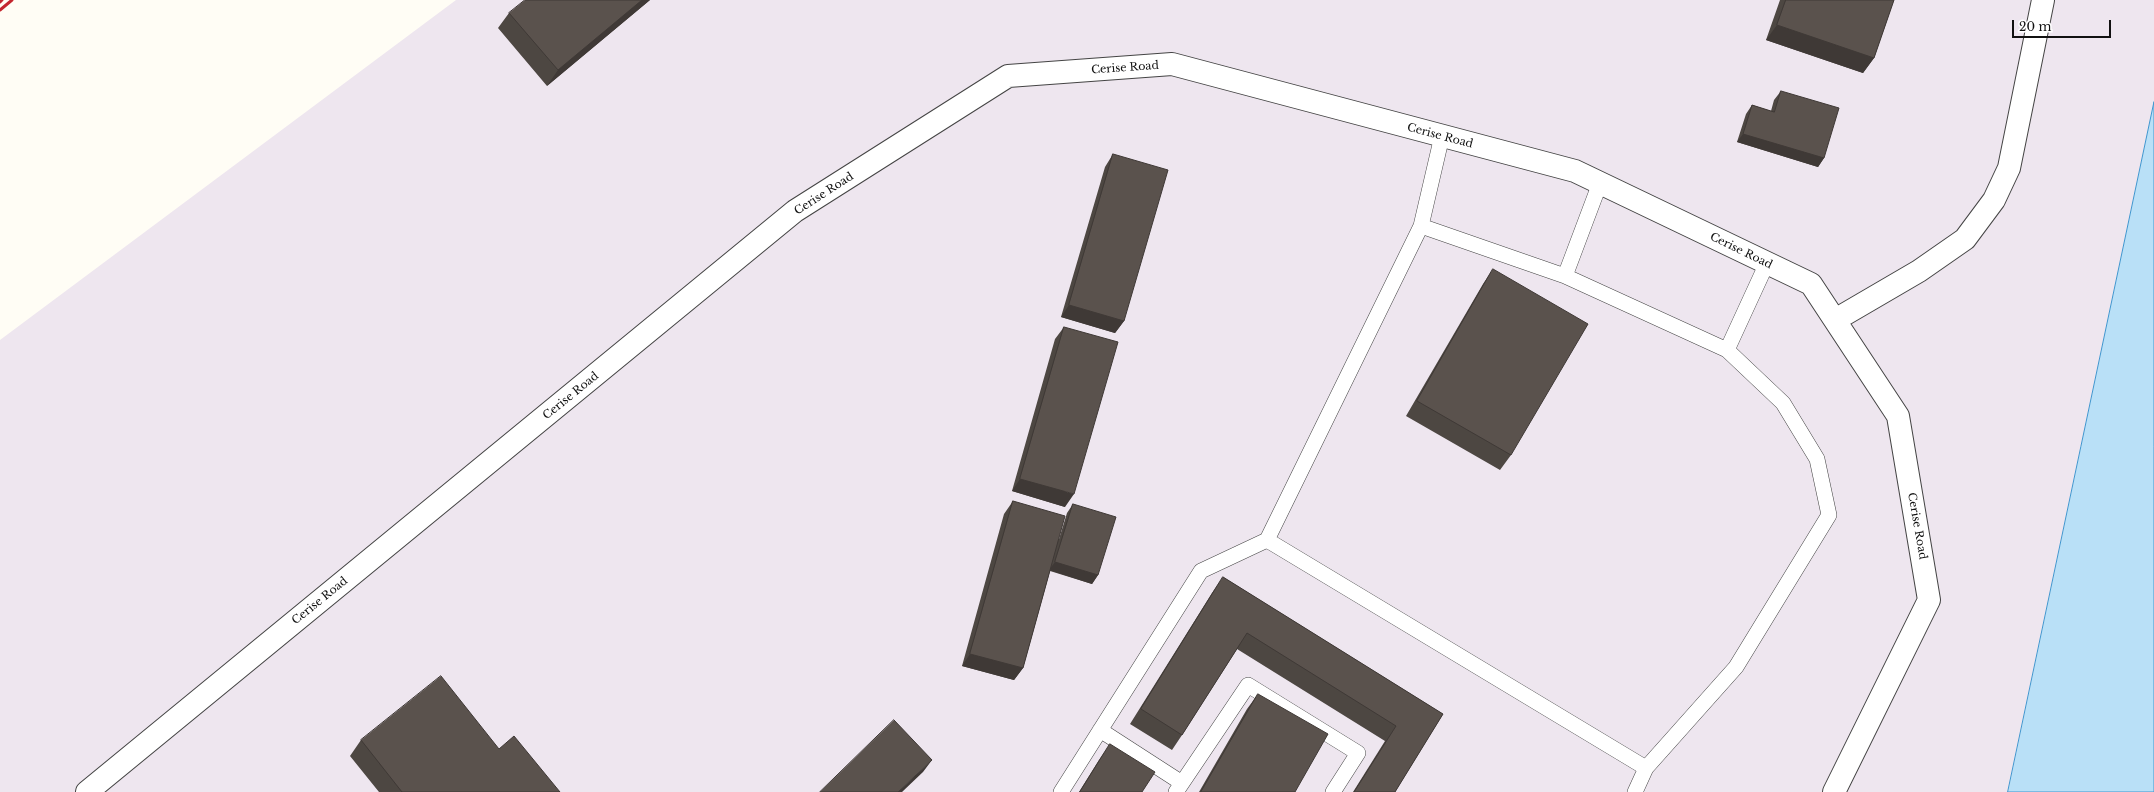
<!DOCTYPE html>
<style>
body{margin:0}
#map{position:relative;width:2154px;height:792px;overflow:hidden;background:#fffdf5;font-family:"Libre Baskerville",serif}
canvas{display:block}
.scale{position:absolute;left:2012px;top:20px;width:99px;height:18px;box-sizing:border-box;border:2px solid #111;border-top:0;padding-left:5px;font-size:12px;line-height:14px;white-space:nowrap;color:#111;-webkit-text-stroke:3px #fff;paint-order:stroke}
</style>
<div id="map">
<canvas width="2154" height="792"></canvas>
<div class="scale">20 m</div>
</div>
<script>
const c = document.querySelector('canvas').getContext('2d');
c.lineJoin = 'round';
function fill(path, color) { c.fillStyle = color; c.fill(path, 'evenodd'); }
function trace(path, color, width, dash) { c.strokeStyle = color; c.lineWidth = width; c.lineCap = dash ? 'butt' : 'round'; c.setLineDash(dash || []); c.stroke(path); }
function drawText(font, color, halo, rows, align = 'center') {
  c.font = font + ' "Libre Baskerville",serif'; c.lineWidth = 4; c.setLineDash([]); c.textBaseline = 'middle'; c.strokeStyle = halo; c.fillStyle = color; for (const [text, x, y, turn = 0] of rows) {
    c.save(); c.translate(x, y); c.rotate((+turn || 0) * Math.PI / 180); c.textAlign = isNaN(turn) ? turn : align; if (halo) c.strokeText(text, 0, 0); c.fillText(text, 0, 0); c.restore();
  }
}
fill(new Path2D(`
 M456,0h1698v102l-146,690h-2008v-452z`), '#eee6ef');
const water = new Path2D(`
 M2154,102v690h-146z`);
fill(water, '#b9e0f7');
trace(water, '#3f96cf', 1);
const service = new Path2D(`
 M1442,136l-21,90 144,50
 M1600,183l-35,93 162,74
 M1421,226l-154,314 379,228
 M1100,730l82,53
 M1061,792l140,-221 66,-31
 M1176,792l72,-107 110,68 -25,39
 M1635,792l11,-24 90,-101 93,-152 -12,-56 -34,-56 -56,-53 40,-87`);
const minor = new Path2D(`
 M1835,320l84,-49 46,-32 29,-39 15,-32 34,-168
 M87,792l708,-581 213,-135 164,-12 403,107 236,113 87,132 31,184 -95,192`);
trace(service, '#444', 16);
trace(minor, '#444', 24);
trace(service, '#fff', 15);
trace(minor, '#fff', 22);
trace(new Path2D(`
 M0,2l2,-2
 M0,10l12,-10`), '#c4262e', 3);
fill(new Path2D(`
 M650,0l-103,86 -49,-58 11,-15z
 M1780,0h114l-20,58 -11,15 -97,-33z
 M1781,91l43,67 -6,9 -81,-25 9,-28 6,-9 19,6 3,-11z
 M1113,154l11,167 -9,12 -54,-16 44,-150z
 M1493,269l18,186 -11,15 -94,-54 77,-132z
 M1064,327l1,180 -53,-16 43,-152z
 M1013,501l46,38 8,-26 6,-9 25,71 -6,9 -42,-13 -27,97 -9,12 -52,-14 42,-152z
 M1223,577l220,137 -48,78h-42l32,-51 -148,-92 -55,86 -10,15 -42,-26 82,-131z
 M1258,694l37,98h-96l48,-83z
 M361,740l138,9 61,43h-181l-29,-36z
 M1110,744l32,48h-63l20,-32z`), '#4d4742');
fill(new Path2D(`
 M642,0h8l-103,86 11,-16z
 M1777,25l97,33 -11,15 -97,-33z
 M1743,134l81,24 -6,9 -81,-25z
 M1069,305l55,16 -9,12 -54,-16z
 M1020,479l54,15 -9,13 -53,-16z
 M1055,562l43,13 -6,9 -43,-14z
 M970,654l53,14 -9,12 -52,-14z
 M932,760l-9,12 -21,20h-4z`), '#3f3936');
const building = new Path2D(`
 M525,0h117l-84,70 -49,-57z
 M1786,0h108l-20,58 -97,-33z
 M1781,91l58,17 -15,50 -81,-24 9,-29 22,7z
 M1113,154l55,16 -44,151 -55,-16z
 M1493,269l95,55 -77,131 -94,-54z
 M1064,327l54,15 -44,152 -54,-15z
 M1013,501l52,15 -42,152 -53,-14z
 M1073,504l43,13 -18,58 -43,-13z
 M1223,577l220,137 -48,78h-41l42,-66 -149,-93 -65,102 -41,-26z
 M441,676l58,73 15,-13 46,56h-158l-41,-52z
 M1258,694l70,40 -33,58h-94z
 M894,720l38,40 -34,32h-78z
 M1110,744l45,28 -13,20h-62z`);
fill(building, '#5a524d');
trace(building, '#3f3936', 1);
drawText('11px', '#111', '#fff', [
 ["Cerise Road",1125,68,-4],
 ["Cerise Road",1440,136,15],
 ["Cerise Road",824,194,-33],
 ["Cerise Road",1741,251,26],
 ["Cerise Road",571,396,-39],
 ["Cerise Road",1917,526,80],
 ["Cerise Road",320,601,-39]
]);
</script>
